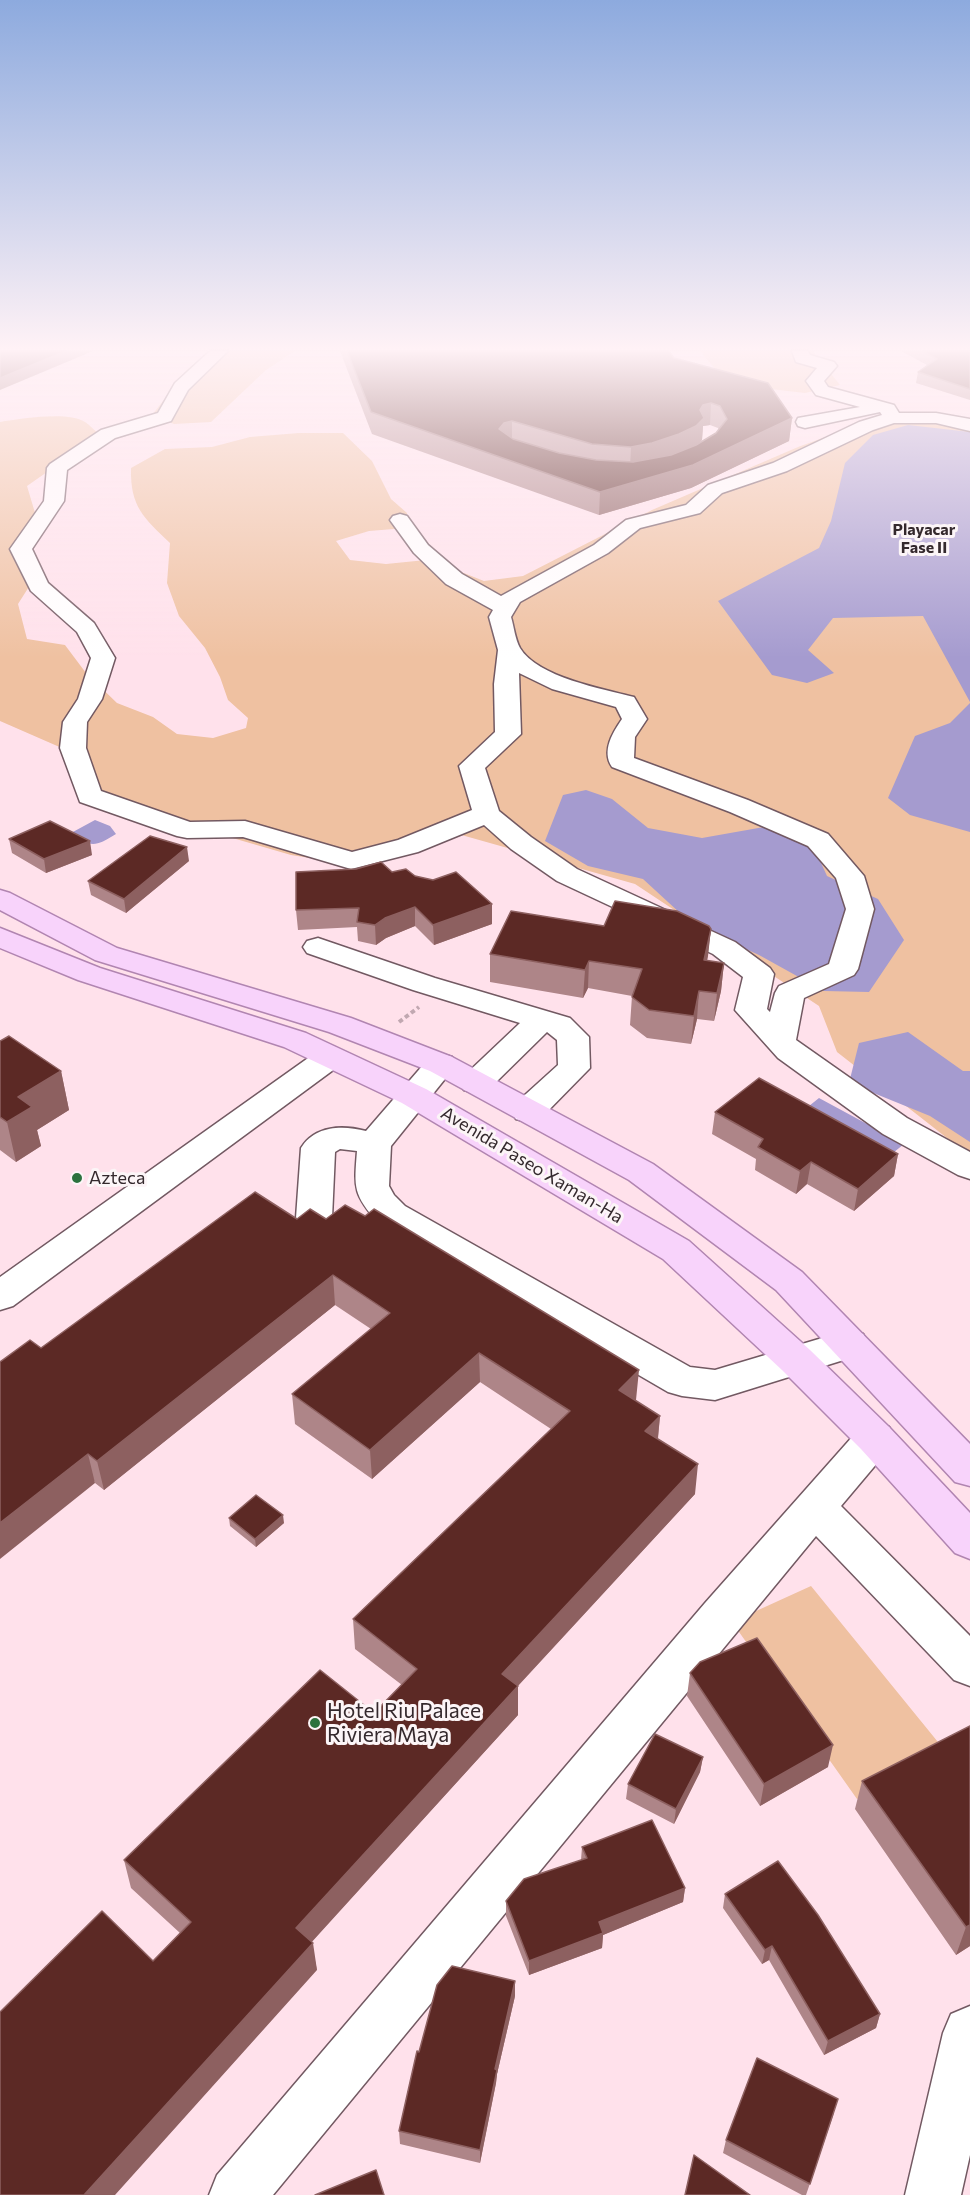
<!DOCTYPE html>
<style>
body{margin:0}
canvas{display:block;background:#ffe1eb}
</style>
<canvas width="970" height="2195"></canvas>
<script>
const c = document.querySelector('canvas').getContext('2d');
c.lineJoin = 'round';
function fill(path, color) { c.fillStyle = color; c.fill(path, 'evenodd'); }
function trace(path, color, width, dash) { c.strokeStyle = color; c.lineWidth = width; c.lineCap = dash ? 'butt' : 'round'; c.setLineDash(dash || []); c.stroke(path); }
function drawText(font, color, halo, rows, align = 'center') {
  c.font = font + ' Commissioner,sans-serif'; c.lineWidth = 6; c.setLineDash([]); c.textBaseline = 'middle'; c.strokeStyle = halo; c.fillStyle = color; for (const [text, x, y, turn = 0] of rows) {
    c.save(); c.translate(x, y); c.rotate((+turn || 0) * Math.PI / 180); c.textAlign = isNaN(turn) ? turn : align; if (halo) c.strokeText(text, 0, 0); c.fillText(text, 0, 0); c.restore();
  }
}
fill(new Path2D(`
 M209,351h86l-29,19 -55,52 -37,2 -22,-9 36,-46z
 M700,351h113l27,34 -35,8 -43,-5 -41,-12z
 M908,417l62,5v734l-133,-104 -18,-46 -184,-122 -177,-50 -92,33 -75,-12 -110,-32 -92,-35 -18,-36 -71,-31v-299c21,-3 67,-11 85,0 5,3 10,9 15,13l-73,51 8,27 -24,37 21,32 -14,22 9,35 38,6 21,28 31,30 36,14 24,17 36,4 33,-10 2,-10 -20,-18 -8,-23 -15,-29 -26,-32 -12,-33 3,-40c-26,-25 -40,-36 -39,-75l34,-19 47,-2 38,-10 49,-4h44l29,28 19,38 16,14 -1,15 -37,3 -33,10 14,19 36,4 40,-4 20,6 38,15 39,-5 129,-66 146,-63 63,-23z
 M811,1586l131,161 -85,52 -125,-177z`), '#efc1a1');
fill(new Path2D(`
 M908,425l62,7v270l-47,-86 -90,2 -25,32 26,23 -27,10 -35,-8 -54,-74 101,-53 12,-27 14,-58 28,-28z
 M970,703v129l-60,-17 -22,-17 27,-62 35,-13z
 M586,790l26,9 36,29 54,10 79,-14 27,10 19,42 51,23 26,41 -35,52 -45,-1 -65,-36 -66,-30 -50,-46 -55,-13 -43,-25 18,-46z
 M95,820l15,6 6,8c-21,13 -25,14 -45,-1z
 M908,1032l55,39h7v71l-40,-26 -81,-33 10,-40z
 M819,1098l85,46 -16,13 -84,-47z`), '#a59bcf');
const minor = new Path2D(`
 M210,351h18l-40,39 -17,31 -56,17 -48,32 -3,31 -32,48 16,34 46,40 21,35 -13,41 -15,23 -1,26 15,43 89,31 55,-1 107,31 46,-12 74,-30 -13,-44 36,-34 -1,-48 4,-34 -9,-33 4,-7 -47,-26 -32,-31 -24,-33 3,-4 7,-2 7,2 21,29 34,29 39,22 93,-51 32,-25 60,-15 22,-20 65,-22 86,-41 23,-7 -2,-3 -75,16 -7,-2 -2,-4 2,-4 62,-11 -44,-12 -10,-14 11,-13 -21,-6 -4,-11h16l2,4 24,7 3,4 -13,15 4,6 66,18 5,8h37l34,6v12l-34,-8h-42l-21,7 -86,41 -65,22 -22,20 -60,15 -32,25 -88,49 -9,15c3,10 4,22 9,31 17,29 83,41 114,49l13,22 -12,18 -1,21 114,42 80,34 36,42 10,33 -16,60 -4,6 -50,23 -8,42 111,78 63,34v27l-12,-4 -75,-41 -105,-76 -43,-48 8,-33 -30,-23 -156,-73 -46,-32 -27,-24 -66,27 -67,17 -108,-32 -56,1 -10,-2 -97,-34 -20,-54 3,-26 15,-23 13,-41 -14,-26 -46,-41 -21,-42 34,-48 3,-33 3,-4 51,-34 57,-17 17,-30zM519,673l33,16 64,18 6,12c-9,13 -21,32 -10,48l118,45 78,34 28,32 10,31 -17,55 -50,22 -4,7 -5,19 -3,-3 7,-35 -4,-6 -35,-26 -158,-73 -46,-32 -32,-26 -14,-43 36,-34z
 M318,938l117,40 135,40 19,19 1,31 -50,51 -12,3 -12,-3 -5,-8 5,-8 42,-38 -1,-25 -10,-8 -59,58 -12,3 -12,-3 -4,-7 4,-7 56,-53 -107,-33 -106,-37 -4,-6 4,-6z
 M329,1048l11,3 5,7 -5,7 -327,241 -13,4v-33l318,-226z
 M441,1054l11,3 5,7 -66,82 -2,40 5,9 11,11 285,161 25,3 134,-40 14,4 5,10 -5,10 -148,46 -33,-4 -14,-4 -289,-168c-26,-30 -25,-35 -22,-73l-17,-2 -5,3 -3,66 -5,9 -13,3 -13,-3 -5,-9 5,-70c14,-23 42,-23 65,-17l64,-74z
 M875,1422l14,5 6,11 -6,11 -48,57 129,130v50l-16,-6 -138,-144 -543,659h-64l8,-20 488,-572 156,-176z
 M970,2006v149l-9,40h-56l38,-162 8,-19z`);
const major = new Path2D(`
 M0,890l10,3 107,55 234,70 101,39 201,107 149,108 168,172v42l-15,-4 -179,-192 -147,-110 -199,-109 -101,-39 -234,-72 -95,-50z
 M0,928l100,40 206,65 120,56 263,152 121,109 79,77 81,86v46l-15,-6 -94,-104 -79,-79 -119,-111 -261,-156 -118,-56 -206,-67 -78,-32z`);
trace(minor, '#725962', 3);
trace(major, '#b185b1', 3);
trace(new Path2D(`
 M399,1022l20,-15`), '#c1a8b1', 4, [4.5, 3]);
fill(minor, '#fff');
fill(major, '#f8d3fb');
fill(new Path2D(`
 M340,351h329l5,7 118,60 -3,23 -98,47 -92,27 -227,-81zM710,425l8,3 1,2 -3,3 -18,11 4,-4 1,-14z
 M901,351h69v49l-54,-17 2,-11 9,-7z
 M9,839l83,16 -46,18 -34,-20z
 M189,861l-63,52 -35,-18 -3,-14z
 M392,872l23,4 77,28v20l-58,21 -19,-19 -29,12 -10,7 -18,-4 -1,-14 -59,3 -2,-20z
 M604,926l107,3 -4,32 17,2 -3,28 -7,30 -17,-2 -6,25 -44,-6 -17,-13 2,-29 -44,-8 -5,10 -93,-16v-28z
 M0,1041l61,30 8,39 -32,20 4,16 -25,16 -16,-12z
 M715,1112l183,42 -4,22 -40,35 -47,-27 -11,10 -41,-24 1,-11 -44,-25z
 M297,1219h29l310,181 -1,1 25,15 -2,23 37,55 -177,192v29l-207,227 6,28 -164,-9 27,-28 -49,-45 -7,-28 250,-147 28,-28 -47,-36 -2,-30 198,-190 -71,-47 -108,97 -77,-55 -3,-30 79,-65 -36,-24 -231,185 -9,-7 -54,-135z
 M229,1518l55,5 -28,24 -26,-21z
 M690,1673l138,94 -68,39 -73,-110z
 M970,1726v220l-14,9 -101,-146 7,-28z
 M703,1757l-3,15 -26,52 -48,-25 2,-15z
 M582,1847l103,41 -2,14 -80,33 -1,13 -73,27 -23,-59v-15l75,-41z
 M725,1894l155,120 -4,14 -52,27 -55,-95 -7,4 -39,-56z
 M515,1996l-18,78 -1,9 -16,80 -80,-19 -1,-13 20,-79z
 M834,2113l-28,82h-4l-79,-42 3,-13z`), '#ae8588');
fill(new Path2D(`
 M66,351h27l-93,39v-12z
 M711,403l-1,22 -7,1 -1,14 -8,8 -64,21 1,-22 72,-42z
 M792,418l-3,23 -98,47 -92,27 1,-23z
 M512,421v22l-13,-14 5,-6z
 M90,841l2,14 -46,18 -2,-14z
 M187,847l2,14 -63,52 -2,-14z
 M492,904v20l-58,21 -1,-20z
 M415,907v19l-29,12 -10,7 -1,-20 10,-7z
 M711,929l-3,27 -7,32 3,-28z
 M589,961l-1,27 -5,10 2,-28z
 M724,963l-3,28 -7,30 3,-28z
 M699,991l-2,28 -6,25 3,-28z
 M61,1071l8,39 -32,20 4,16 -25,16 -9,-40 11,-25z
 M898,1154l-4,22 -40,35 4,-22z
 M811,1162l-4,22 -11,10 4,-23z
 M333,1275l2,30 -231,185 -7,-29z
 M479,1353l1,29 -108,97 -2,-29z
 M639,1370l-3,30 -20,20 3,-30z
 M660,1416l-3,30 -12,-15z
 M88,1454l7,29 -95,76v-36z
 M698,1464l-3,30 -193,209v-29z
 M283,1515l1,8 -28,24 -1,-8z
 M518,1686v29l-218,240 -4,-27z
 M833,1745l-5,22 -68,39 4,-22z
 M703,1757l-3,15 -26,52 2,-15z
 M685,1888l-2,14 -80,33 -1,13 -73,27v-14l70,-39z
 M970,1925v21l-14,9 10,-28z
 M313,1943l4,27 -202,225h-31z
 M772,1946l-3,14 -7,4 3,-14z
 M515,1981v15l-18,78 -1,9 -16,80v-13l15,-81z
 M880,2014l-4,14 -52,27 4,-14z`), '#8d6060');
const building = new Path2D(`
 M0,351h66l-66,27z
 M347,351h322l5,7 94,25 24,35 -99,47 -93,27 -229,-80zM711,403l9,3 7,13 -11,14 -20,12 -25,10 -38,7 -37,-2 -37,-7 -46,-14 -14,-10 5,-6 8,-2 80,23 39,3 21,-4 27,-9 17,-8 8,-8 -4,-8 3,-5z
 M922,351h48v38l-52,-17 19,-13z
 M50,821l40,20 -46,18 -35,-20z
 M150,836l37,11 -63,52 -36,-18z
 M381,862l11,10 14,-3 9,7 18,4 23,-8 36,32 -59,21 -18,-18 -30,11 -10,7 -18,-3 2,-14 -63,2v-38l60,-3z
 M615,901l62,10 32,15 2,3 -7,31 20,3 -7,30 -18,-2 -5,25 -45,-6 -17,-13 10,-28 -53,-8 -4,9 -95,-16 21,-43 93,15z
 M9,1036l52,35 -43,26 14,10 -25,15 -7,-5v-76z
 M759,1078l139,76 -40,35 -47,-27 -11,9 -42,-24 5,-8 -48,-27z
 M255,1192l42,27 13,-10 16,10 19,-14 20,11 9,-7 265,161 -20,20 41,26 -15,15 53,33 -196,210 16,12 -222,242 17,15 -229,252h-84v-183l102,-101 51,50 38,-39 -67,-62 196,-190 54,43 43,-44 -64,-50 217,-208 -91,-58 -109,97 -78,-56 98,-81 -57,-38 -236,186 -9,-7 -88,69v-161l30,-22 11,8z
 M256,1495l27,20 -28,24 -26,-21z
 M757,1638l76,107 -69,39 -74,-111 10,-11z
 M970,1726v199l-4,2 -104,-146z
 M655,1734l48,23 -27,52 -48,-25z
 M652,1820l33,68 -86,34 4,11 -74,28 -23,-60 18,-22 63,-21 -5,-11z
 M778,1861l40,54 62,99 -52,27 -56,-95 -7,4 -40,-56z
 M452,1966l63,15 -20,88 2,1 -17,80 -81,-19 18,-80 2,1 18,-67z
 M757,2058l81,41 -28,85 -84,-44z
 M694,2155l56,40h-65z
 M376,2170l8,25h-69z`);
fill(building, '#5c2925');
trace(building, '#8d6060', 1.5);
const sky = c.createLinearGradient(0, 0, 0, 658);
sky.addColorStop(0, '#8daade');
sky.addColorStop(0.53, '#fff2f6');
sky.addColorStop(1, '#fff2f600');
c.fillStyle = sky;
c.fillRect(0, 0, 970, 658);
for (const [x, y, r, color] of [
 [77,1178,6,"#2c723e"],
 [315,1723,6,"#2c723e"]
]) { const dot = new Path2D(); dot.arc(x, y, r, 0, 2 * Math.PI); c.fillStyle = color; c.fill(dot); trace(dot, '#fcf5f7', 2); }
drawText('bold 16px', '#34292d', '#fcf5f7', [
 ["Playacar",924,530],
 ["Fase II",924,548]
]);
drawText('18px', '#34292d', '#fcf5f7', [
 ["Avenida Paseo Xaman-Ha",532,1165,31]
]);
drawText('18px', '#34292d', '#fcf5f7', [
 ["Azteca",89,1178]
], 'left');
drawText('21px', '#34292d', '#fcf5f7', [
 ["Hotel Riu Palace",327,1711],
 ["Riviera Maya",327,1735]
], 'left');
</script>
